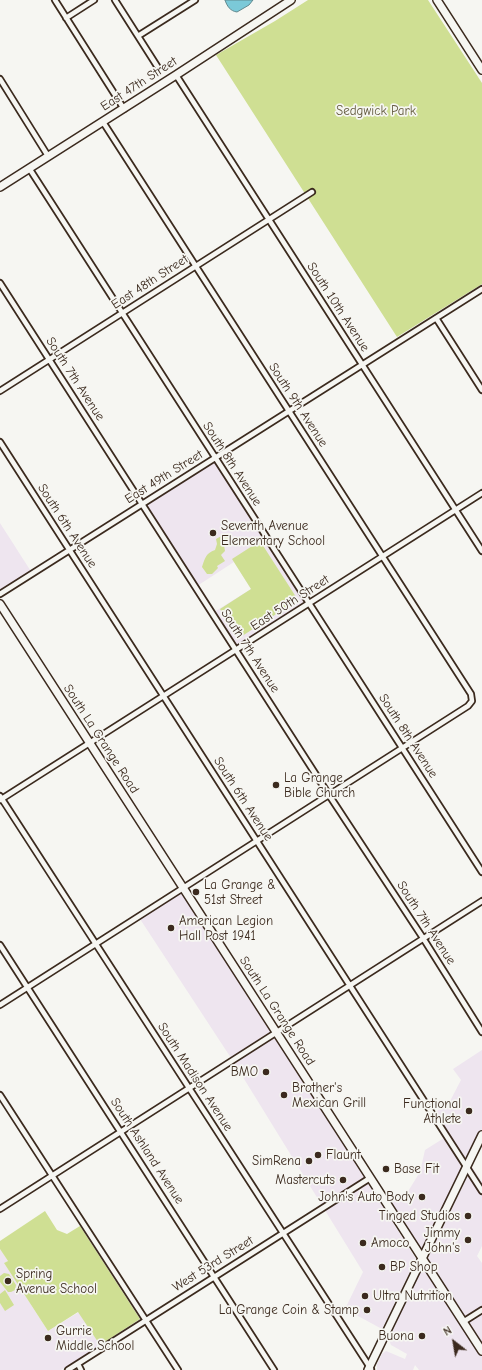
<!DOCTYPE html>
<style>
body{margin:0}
#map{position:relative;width:482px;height:1370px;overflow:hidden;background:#f6f6f2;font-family:"Comic Neue",sans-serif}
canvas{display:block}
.north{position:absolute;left:434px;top:1322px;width:40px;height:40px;-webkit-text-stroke:3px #f6f6f2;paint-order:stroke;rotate:329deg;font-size:11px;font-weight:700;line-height:16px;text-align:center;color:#3b2a1e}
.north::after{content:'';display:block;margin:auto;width:14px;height:18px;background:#3b2a1e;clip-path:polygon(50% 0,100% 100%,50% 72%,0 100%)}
</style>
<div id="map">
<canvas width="482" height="1370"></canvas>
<div class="north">N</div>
</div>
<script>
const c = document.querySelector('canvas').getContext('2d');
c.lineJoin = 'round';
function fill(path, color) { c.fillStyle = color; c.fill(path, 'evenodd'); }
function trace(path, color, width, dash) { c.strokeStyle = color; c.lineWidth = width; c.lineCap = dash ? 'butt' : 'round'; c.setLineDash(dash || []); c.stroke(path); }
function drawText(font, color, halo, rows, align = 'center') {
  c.font = font + ' "Comic Neue",sans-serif'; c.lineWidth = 3.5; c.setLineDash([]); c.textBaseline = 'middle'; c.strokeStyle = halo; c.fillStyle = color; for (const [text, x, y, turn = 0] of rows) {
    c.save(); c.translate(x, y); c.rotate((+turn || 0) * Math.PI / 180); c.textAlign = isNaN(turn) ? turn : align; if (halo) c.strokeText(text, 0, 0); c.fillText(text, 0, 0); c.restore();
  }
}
fill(new Path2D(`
 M215,459l92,144 -70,45 -23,-36 37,-23 -17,-27 -37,24 -52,-82z
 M0,523l32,50 -32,20z
 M183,892l233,367 -34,70 -37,-20 18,-37 -130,-211 -93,-142z
 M482,1050v79l-60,127 -33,-51 18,-12 13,-21 5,-22 19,-12 -15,-22 20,-13 12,-23 -8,-11z
 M472,1167l10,15v64l-5,10 5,7v80l-54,-85z
 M0,1249l8,12 -4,2 44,68 31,-19 21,33 -39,25h-61z
 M423,1263l59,89v18h-63l-4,-5 -2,5h-36v-6l5,-10 4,-3 19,8 2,-5 -16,-9 -2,-5z`), '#eee5ef');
fill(new Path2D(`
 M308,0h120l54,83v201l-85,53 -181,-282 59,-34z
 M225,534h2l3,6 -6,5 1,6 -4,4 4,6 -8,5 1,2 -6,6h-5l-5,-7c3,-9 4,-14 13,-17l2,-6 -1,-5z
 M260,541l38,59 -59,38 -19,-29 31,-20 -19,-30z
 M45,1211l12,19 10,4 13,-8 60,93 -40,26 -22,-33 -30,19 -44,-68 4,-2 -8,-12v-8z
 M4,1273l5,1 7,11 -1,5 -4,2h-3l-8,-10v-6z
 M5,1290l9,15 -9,6 -5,-8v-9z`), '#cfdf93');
const water = new Path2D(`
 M225,0h28l-4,5 -12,7c-7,-1 -10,-6 -12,-12z`);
fill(water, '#7bc9d8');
trace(water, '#61898e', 1);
const minor = new Path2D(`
 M55,0l69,109
 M115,0l42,66
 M66,18l28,-18
 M138,36l57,-36
 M176,75l306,476
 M0,79l48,77
 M29,168l453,704
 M0,283l329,512 94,143 59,94
 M436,318l46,72
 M0,391l312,-199
 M0,442l482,749
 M0,594l482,-305
 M0,796l371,573
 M0,800l482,-307
 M0,945l274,425
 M0,1005l468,-299 4,-5 -1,-7 -368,-572
 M0,1095l178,275
 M0,1209l482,-308
 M463,1322l19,-12
 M78,1364l3,6
 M68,1370l302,-192`);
const secondary = new Path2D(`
 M437,0l45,70
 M0,187l176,-112 115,-75
 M368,1370l114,-235`);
const primary = new Path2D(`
 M0,604l482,747`);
trace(minor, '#3b2a1e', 8);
trace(secondary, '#3b2a1e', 10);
trace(primary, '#3b2a1e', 10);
trace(minor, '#f6f6f2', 4.5);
trace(secondary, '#f6f6f2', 7);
trace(primary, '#f6f6f2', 7);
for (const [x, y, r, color] of [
 [213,533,4,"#3b2a1e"],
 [276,785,4,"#3b2a1e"],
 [196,892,4,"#3b2a1e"],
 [171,928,4,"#3b2a1e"],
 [266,1072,4,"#3b2a1e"],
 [284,1095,4,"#3b2a1e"],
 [469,1111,4,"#3b2a1e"],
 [318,1155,4,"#3b2a1e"],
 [309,1161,4,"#3b2a1e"],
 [386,1169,4,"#3b2a1e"],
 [343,1180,4,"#3b2a1e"],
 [422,1197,4,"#3b2a1e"],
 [468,1216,4,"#3b2a1e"],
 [468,1240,4,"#3b2a1e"],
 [363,1243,4,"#3b2a1e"],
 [382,1267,4,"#3b2a1e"],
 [8,1281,4,"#3b2a1e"],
 [365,1296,4,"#3b2a1e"],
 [367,1310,4,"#3b2a1e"],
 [422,1336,4,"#3b2a1e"],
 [48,1338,4,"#3b2a1e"]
]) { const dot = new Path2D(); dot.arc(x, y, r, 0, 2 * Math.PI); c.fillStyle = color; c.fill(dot); trace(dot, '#f6f6f2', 1.5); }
drawText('13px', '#3b2a1e', '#f6f6f2', [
 ["East 47th Street",139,84,-33],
 ["East 48th Street",150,282,-33],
 ["South 10th Avenue",338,307,57],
 ["South 7th Avenue",75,379,57],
 ["South 9th Avenue",298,405,57],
 ["South 8th Avenue",232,464,57],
 ["East 49th Street",164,477,-32],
 ["South 6th Avenue",67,526,57],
 ["East 50th Street",290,603,-33],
 ["South 7th Avenue",250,651,57],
 ["South 8th Avenue",408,736,57],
 ["South La Grange Road",101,739,57],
 ["South 6th Avenue",243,799,57],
 ["South 7th Avenue",426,923,57],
 ["South La Grange Road",277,1011,57],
 ["South Madison Avenue",195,1077,57],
 ["South Ashland Avenue",147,1151,57],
 ["West 53rd Street",213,1264,-32]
]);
drawText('13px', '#60573b', '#f6f6f2', [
 ["Sedgwick Park",376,111]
]);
drawText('13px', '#3b2a1e', '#f6f6f2', [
 ["Seventh Avenue",221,526],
 ["Elementary School",221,541],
 ["La Grange",284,778],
 ["Bible Church",284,793],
 ["La Grange &",204,885],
 ["51st Street",204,900],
 ["American Legion",179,921],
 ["Hall Post 1941",179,936],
 ["BMO",258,1072,"right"],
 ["Brother's",292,1088],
 ["Mexican Grill",292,1103],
 ["Functional",461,1104,"right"],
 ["Athlete",461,1119,"right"],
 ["Flaunt",326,1155],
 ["SimRena",301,1161,"right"],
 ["Base Fit",394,1169],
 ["Mastercuts",335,1180,"right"],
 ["John's Auto Body",414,1197,"right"],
 ["Tinged Studios",460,1216,"right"],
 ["Jimmy",460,1233,"right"],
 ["John's",460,1248,"right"],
 ["Amoco",371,1243],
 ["BP Shop",390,1267],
 ["Spring",16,1274],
 ["Avenue School",16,1289],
 ["Ultra Nutrition",373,1296],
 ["La Grange Coin & Stamp",359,1310,"right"],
 ["Gurrie",56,1331],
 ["Middle School",56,1346],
 ["Buona",414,1336,"right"]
], 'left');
</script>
